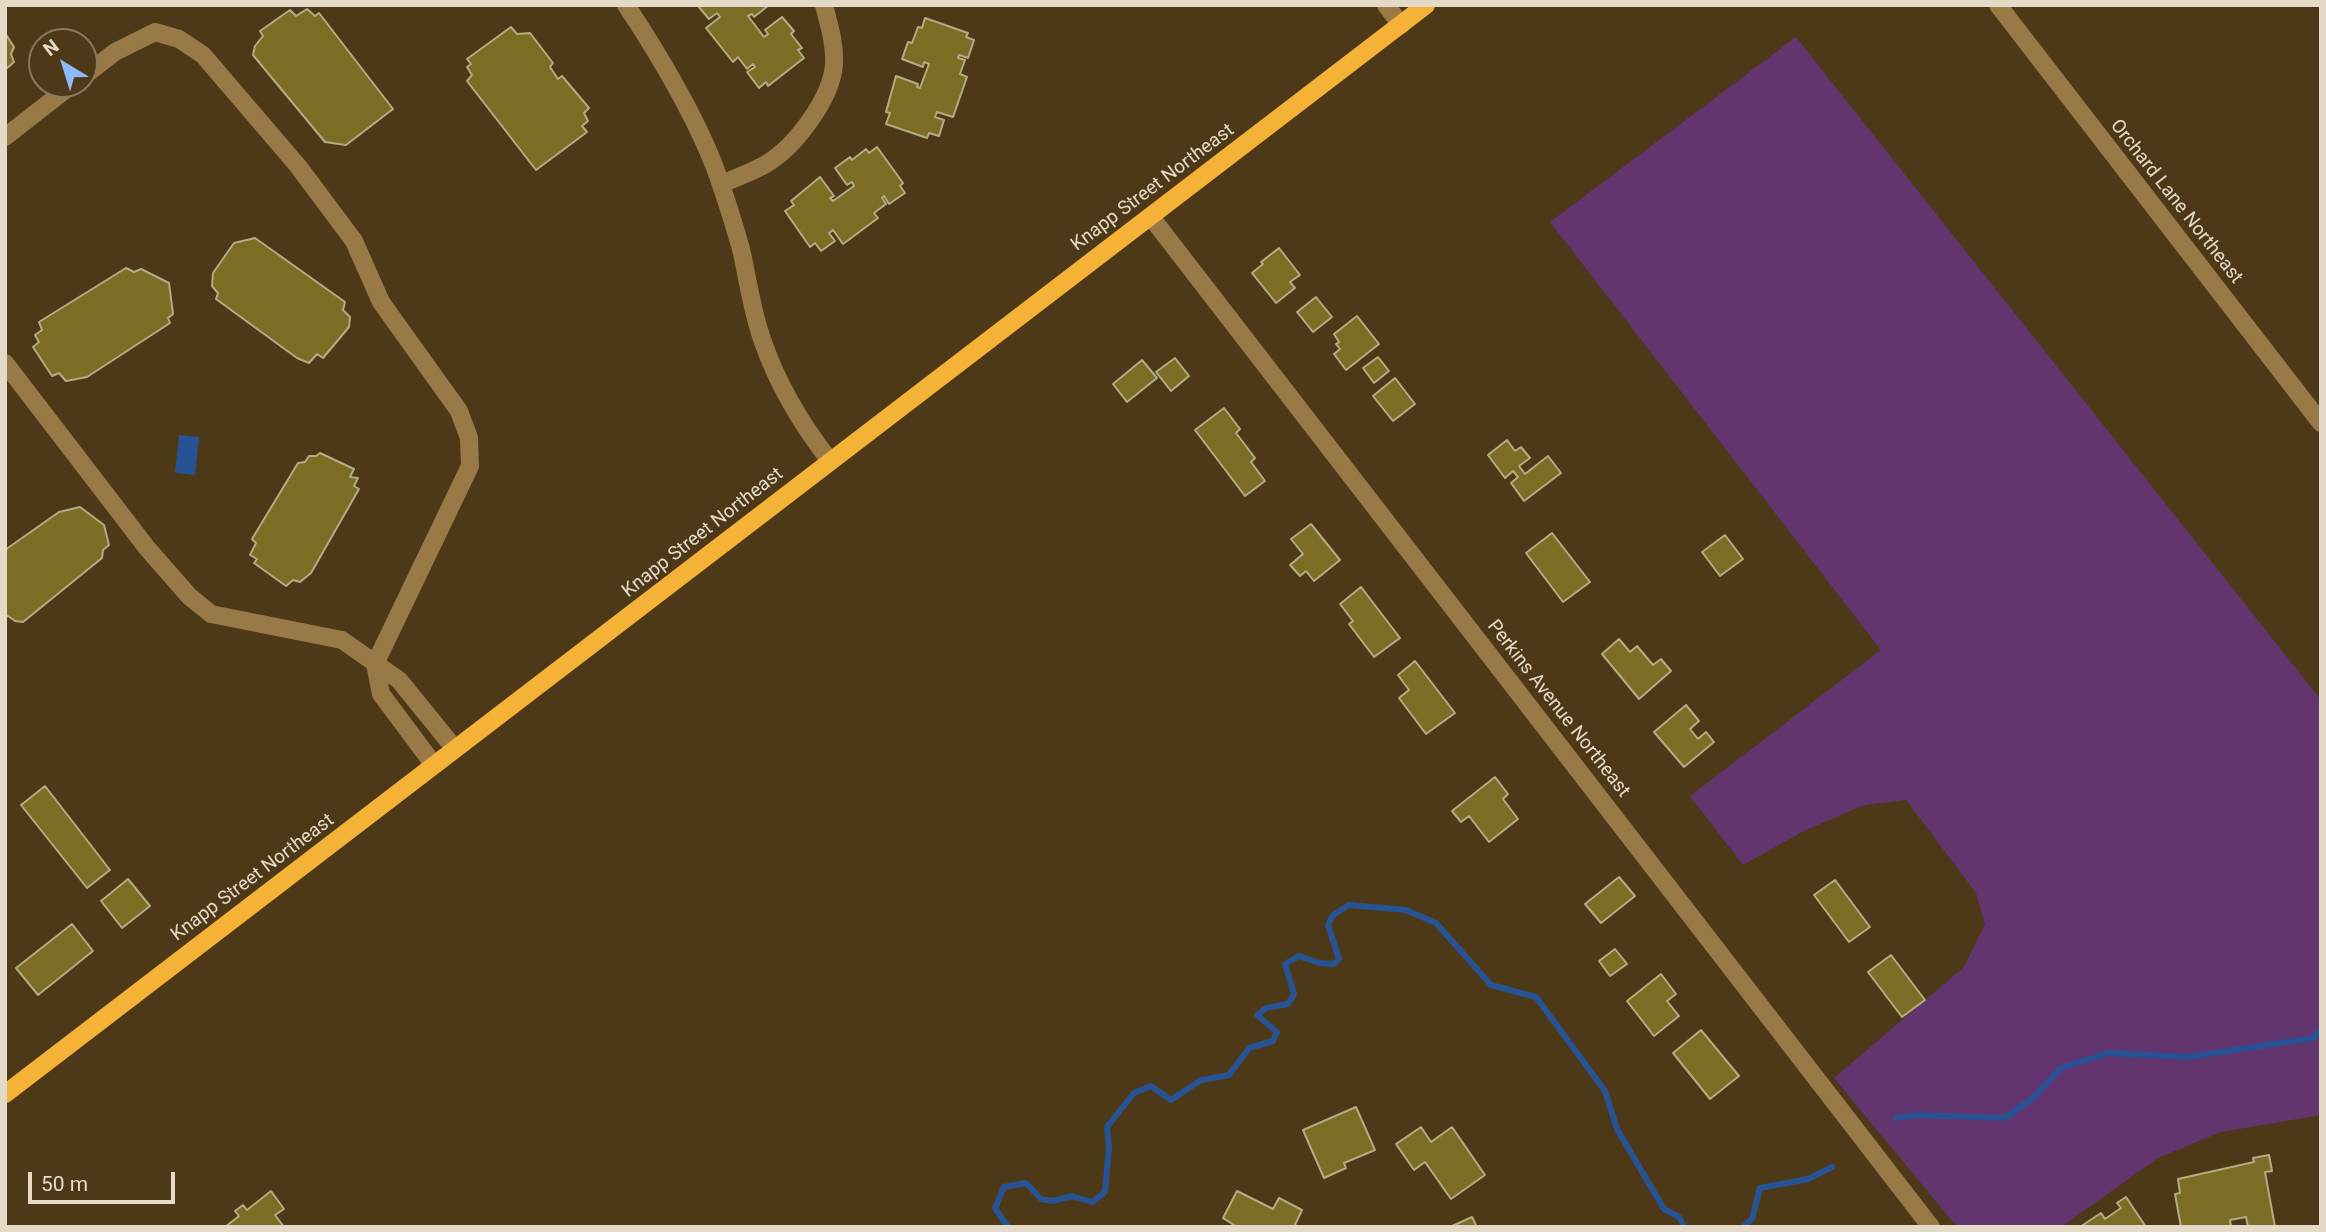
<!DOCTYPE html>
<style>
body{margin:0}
#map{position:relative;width:2326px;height:1232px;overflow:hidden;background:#4d3918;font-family:Roboto,sans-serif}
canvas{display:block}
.frame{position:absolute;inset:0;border:7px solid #e5d9c7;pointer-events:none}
.north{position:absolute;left:28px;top:28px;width:70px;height:70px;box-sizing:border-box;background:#4d3918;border:2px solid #8a795e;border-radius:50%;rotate:322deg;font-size:19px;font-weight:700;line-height:28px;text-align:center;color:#e5d9c7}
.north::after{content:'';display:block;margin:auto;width:24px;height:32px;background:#8cb9fc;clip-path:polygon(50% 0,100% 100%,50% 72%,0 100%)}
.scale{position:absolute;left:28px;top:1172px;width:147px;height:32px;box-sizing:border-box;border:4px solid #e5d9c7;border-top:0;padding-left:9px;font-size:21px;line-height:24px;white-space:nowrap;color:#e5d9c7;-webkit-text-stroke:5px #4d3918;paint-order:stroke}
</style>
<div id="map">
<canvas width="2326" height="1232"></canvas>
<div class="frame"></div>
<div class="north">N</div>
<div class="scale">50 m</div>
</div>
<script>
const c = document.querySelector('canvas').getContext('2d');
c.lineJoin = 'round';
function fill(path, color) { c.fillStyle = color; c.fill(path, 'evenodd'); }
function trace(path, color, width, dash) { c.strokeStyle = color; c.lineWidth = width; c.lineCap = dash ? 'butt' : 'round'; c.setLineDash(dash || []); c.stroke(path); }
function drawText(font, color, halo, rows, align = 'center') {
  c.font = font + ' Roboto,sans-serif'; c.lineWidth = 5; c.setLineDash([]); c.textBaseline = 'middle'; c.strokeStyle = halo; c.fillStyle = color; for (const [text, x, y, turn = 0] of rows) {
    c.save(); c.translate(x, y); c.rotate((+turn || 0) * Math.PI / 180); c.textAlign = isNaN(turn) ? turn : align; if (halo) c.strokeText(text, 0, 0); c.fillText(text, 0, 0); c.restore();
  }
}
fill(new Path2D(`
 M1796,37l525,663v415l-100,17 -63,26 -97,69h-104l-123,-149 130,-111 21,-43 -9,-31 -70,-93 -42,5 -60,26 -61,34 -53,-69 191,-146 -331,-428z`), '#62356e');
fill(new Path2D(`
 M179,435l20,2 -4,38 -20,-2z`), '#275394');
trace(new Path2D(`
 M1896,1118l21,-3 88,3 28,-20 28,-30 47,-15 80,4 125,-19 8,-8
 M1008,1227l-13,-19 9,-21 22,-4 15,16 12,2 19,-5 20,6 13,-10 4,-45 -2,-20 27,-34 17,-7 20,14 30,-20 28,-5 20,-27 24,-7 4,-9 -20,-17 9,-7 22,-4 6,-10 -9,-30 14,-8 20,7 15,1 5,-5 -11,-34 5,-10 16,-10 57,5 30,13 55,62 45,12 69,94 12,38 47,80 15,8 5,10
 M1743,1227l9,-8 8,-31 48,-9 24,-12`), '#275394', 6);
const building = new Path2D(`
 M769,5l-15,12 -2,-3 -4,2 16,21 4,-3 -3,-4 17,-13 12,14 -3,3 11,14 -4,2 6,8 -36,28 -2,-4 -7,6 -12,-16 8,-5 -2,-3 -6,5 -9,-12 -5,5 -27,-34 14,-11 -3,-4 -8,6 -11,-13z
 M307,9l8,7 4,-3 74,96 -47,36 -21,-3 -72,-87 2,-9 8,-10 -3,-5 30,-21 6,6z
 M925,18l43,15 -2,4 8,3 -6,18 -9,-3 -1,3 7,2 -5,14 7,3 -14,40 -16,-5 -2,5 9,3 -5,16 -10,-3 -2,5 -41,-14 4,-11 -4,-1 10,-36 22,8 -1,3 3,1 9,-24 -5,-2 -1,5 -21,-8 6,-17 4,1 6,-16 4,1z
 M511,27l6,7 13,-1 23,30 -3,4 8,12 4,-3 27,32 -5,5 4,8 -6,5 5,6 -51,38 -69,-89 5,-6 -5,-8 4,-3 -4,-5z
 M5,33l9,14 -3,7 3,8 -9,8z
 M877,147l26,36 -3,3 5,7 -16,11 -5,-8 -2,2 4,6 -12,9 4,5 -35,26 -10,-14 -4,3 6,8 -14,10 -6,-8 -5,4 -25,-36 9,-6 -3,-4 29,-24 14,19 -4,2 3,3 21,-15 -2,-4 -5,3 -12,-17 15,-11 2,3 14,-11 3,4z
 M255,238l90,64 -2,8 7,7 -1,10 -26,31 -6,-4 -8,9 -12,-5 -81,-59 2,-6 -6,-7 1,-13 21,-30z
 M1279,248l21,27 -10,7 5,6 -19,15 -24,-30 11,-9 -2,-2z
 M126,268l8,4 7,-3 28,14 4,31 -5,4 2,5 -83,54 -21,4 -7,-8 -7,3 -19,-29 6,-5 -4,-7 7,-5 -3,-8z
 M1316,297l16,20 -19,15 -16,-20z
 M1357,316l22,28 -33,26 -12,-16 6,-5 -4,-5 3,-2 -5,-8z
 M1378,357l11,14 -15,12 -11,-15z
 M1175,358l14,18 -18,15 -15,-19z
 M1142,360l15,18 -30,24 -14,-18z
 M1395,378l20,26 -22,17 -20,-25z
 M1224,408l16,21 -4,4 19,25 -4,4 14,19 -20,15 -50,-66z
 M1507,440l8,11 6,-4 9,11 -11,8 6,8 23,-18 13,17 -37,28 -13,-18 7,-6 -5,-6 -8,7 -17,-23z
 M320,453l34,16 -4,8 8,1 -4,8 5,3 -48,84 -11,9 -7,-2 -7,6 -32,-23 3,-4 -7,-4 6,-12 -4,-4 46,-76 7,-1 4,-6h7z
 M80,507l24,18 5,20 -6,5 -1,8 -79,64 -8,-1 -7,-5 -3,1v-67l54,-38z
 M1311,524l29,36 -26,21 -8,-10 -6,5 -10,-11 13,-11 -12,-15z
 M1552,533l38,49 -27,20 -37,-49z
 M1725,535l18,24 -23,17 -18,-24z
 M1361,587l39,51 -26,19 -25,-33 4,-3 -13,-17z
 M1619,639l11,13 7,-6 16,19 8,-6 10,12 -32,28 -37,-45z
 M1415,661l40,52 -29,21 -27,-36 10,-8 -11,-15z
 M1686,705l13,16 -9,8 8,10 8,-7 8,10 -30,25 -30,-35z
 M1495,777l13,17 -5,5 15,20 -29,23 -20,-26 -8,6 -9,-11z
 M45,786l65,84 -23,18 -66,-83z
 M1619,877l16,19 -34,27 -16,-19z
 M128,879l22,27 -28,22 -21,-27z
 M1835,880l35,47 -21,15 -35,-47z
 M72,924l21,27 -55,44 -22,-27z
 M1615,949l12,15 -17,12 -11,-15z
 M1891,955l34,45 -23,17 -34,-45z
 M1661,974l15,20 -9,7 12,15 -25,20 -27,-35z
 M1701,1030l38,46 -29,23 -37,-46z
 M1356,1107l19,43 -31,13 2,5 -22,10 -21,-48z
 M1421,1127l10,15 21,-15 33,48 -34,24 -26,-37 -11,8 -18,-26z
 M2269,1155l3,16 -7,1 10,55h-27l-2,-10 -16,3 1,7h-50l-6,-33 5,-1 -2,-14 76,-17 -1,-4z
 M271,1191l13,18 -9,6 9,12h-59l14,-11 -4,-5 8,-6 4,5z
 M1237,1191l36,18 6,-11 23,12 -8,17h-57l-14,-9z
 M2126,1197l20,30h-66l21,-14 4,6 16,-11 -4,-5z
 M1472,1217l5,10h-27z`);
fill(building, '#7b6d23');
trace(building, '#b3ab83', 2);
trace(new Path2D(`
 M626,5c34,51 78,125 96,183 7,20 13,40 19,61 7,31 11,63 22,93 15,43 39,83 67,119
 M1386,5l15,20
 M1998,5l323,418
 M84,76l31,-24 40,-20 24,7 24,16 95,111 56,75 27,61 78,109 10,27 1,28 -95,198
 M5,137l68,-53
 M721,184c15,-6 31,-12 45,-20 29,-17 66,-66 68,-100 1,-21 -5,-39 -10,-59
 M1151,217l780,1010
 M5,363l142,185 42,48 22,18 131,26 57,40 56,69
 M375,664l6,30 53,71`), '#997946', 18);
trace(new Path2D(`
 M5,1094l1421,-1089`), '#f4b237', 18);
drawText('19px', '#e5d9c7', '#4d3918', [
 ["Knapp Street Northeast",1153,188,-37],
 ["Orchard Lane Northeast",2176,202,52],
 ["Knapp Street Northeast",703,533,-38],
 ["Perkins Avenue Northeast",1558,709,52],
 ["Knapp Street Northeast",253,878,-37]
]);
</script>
